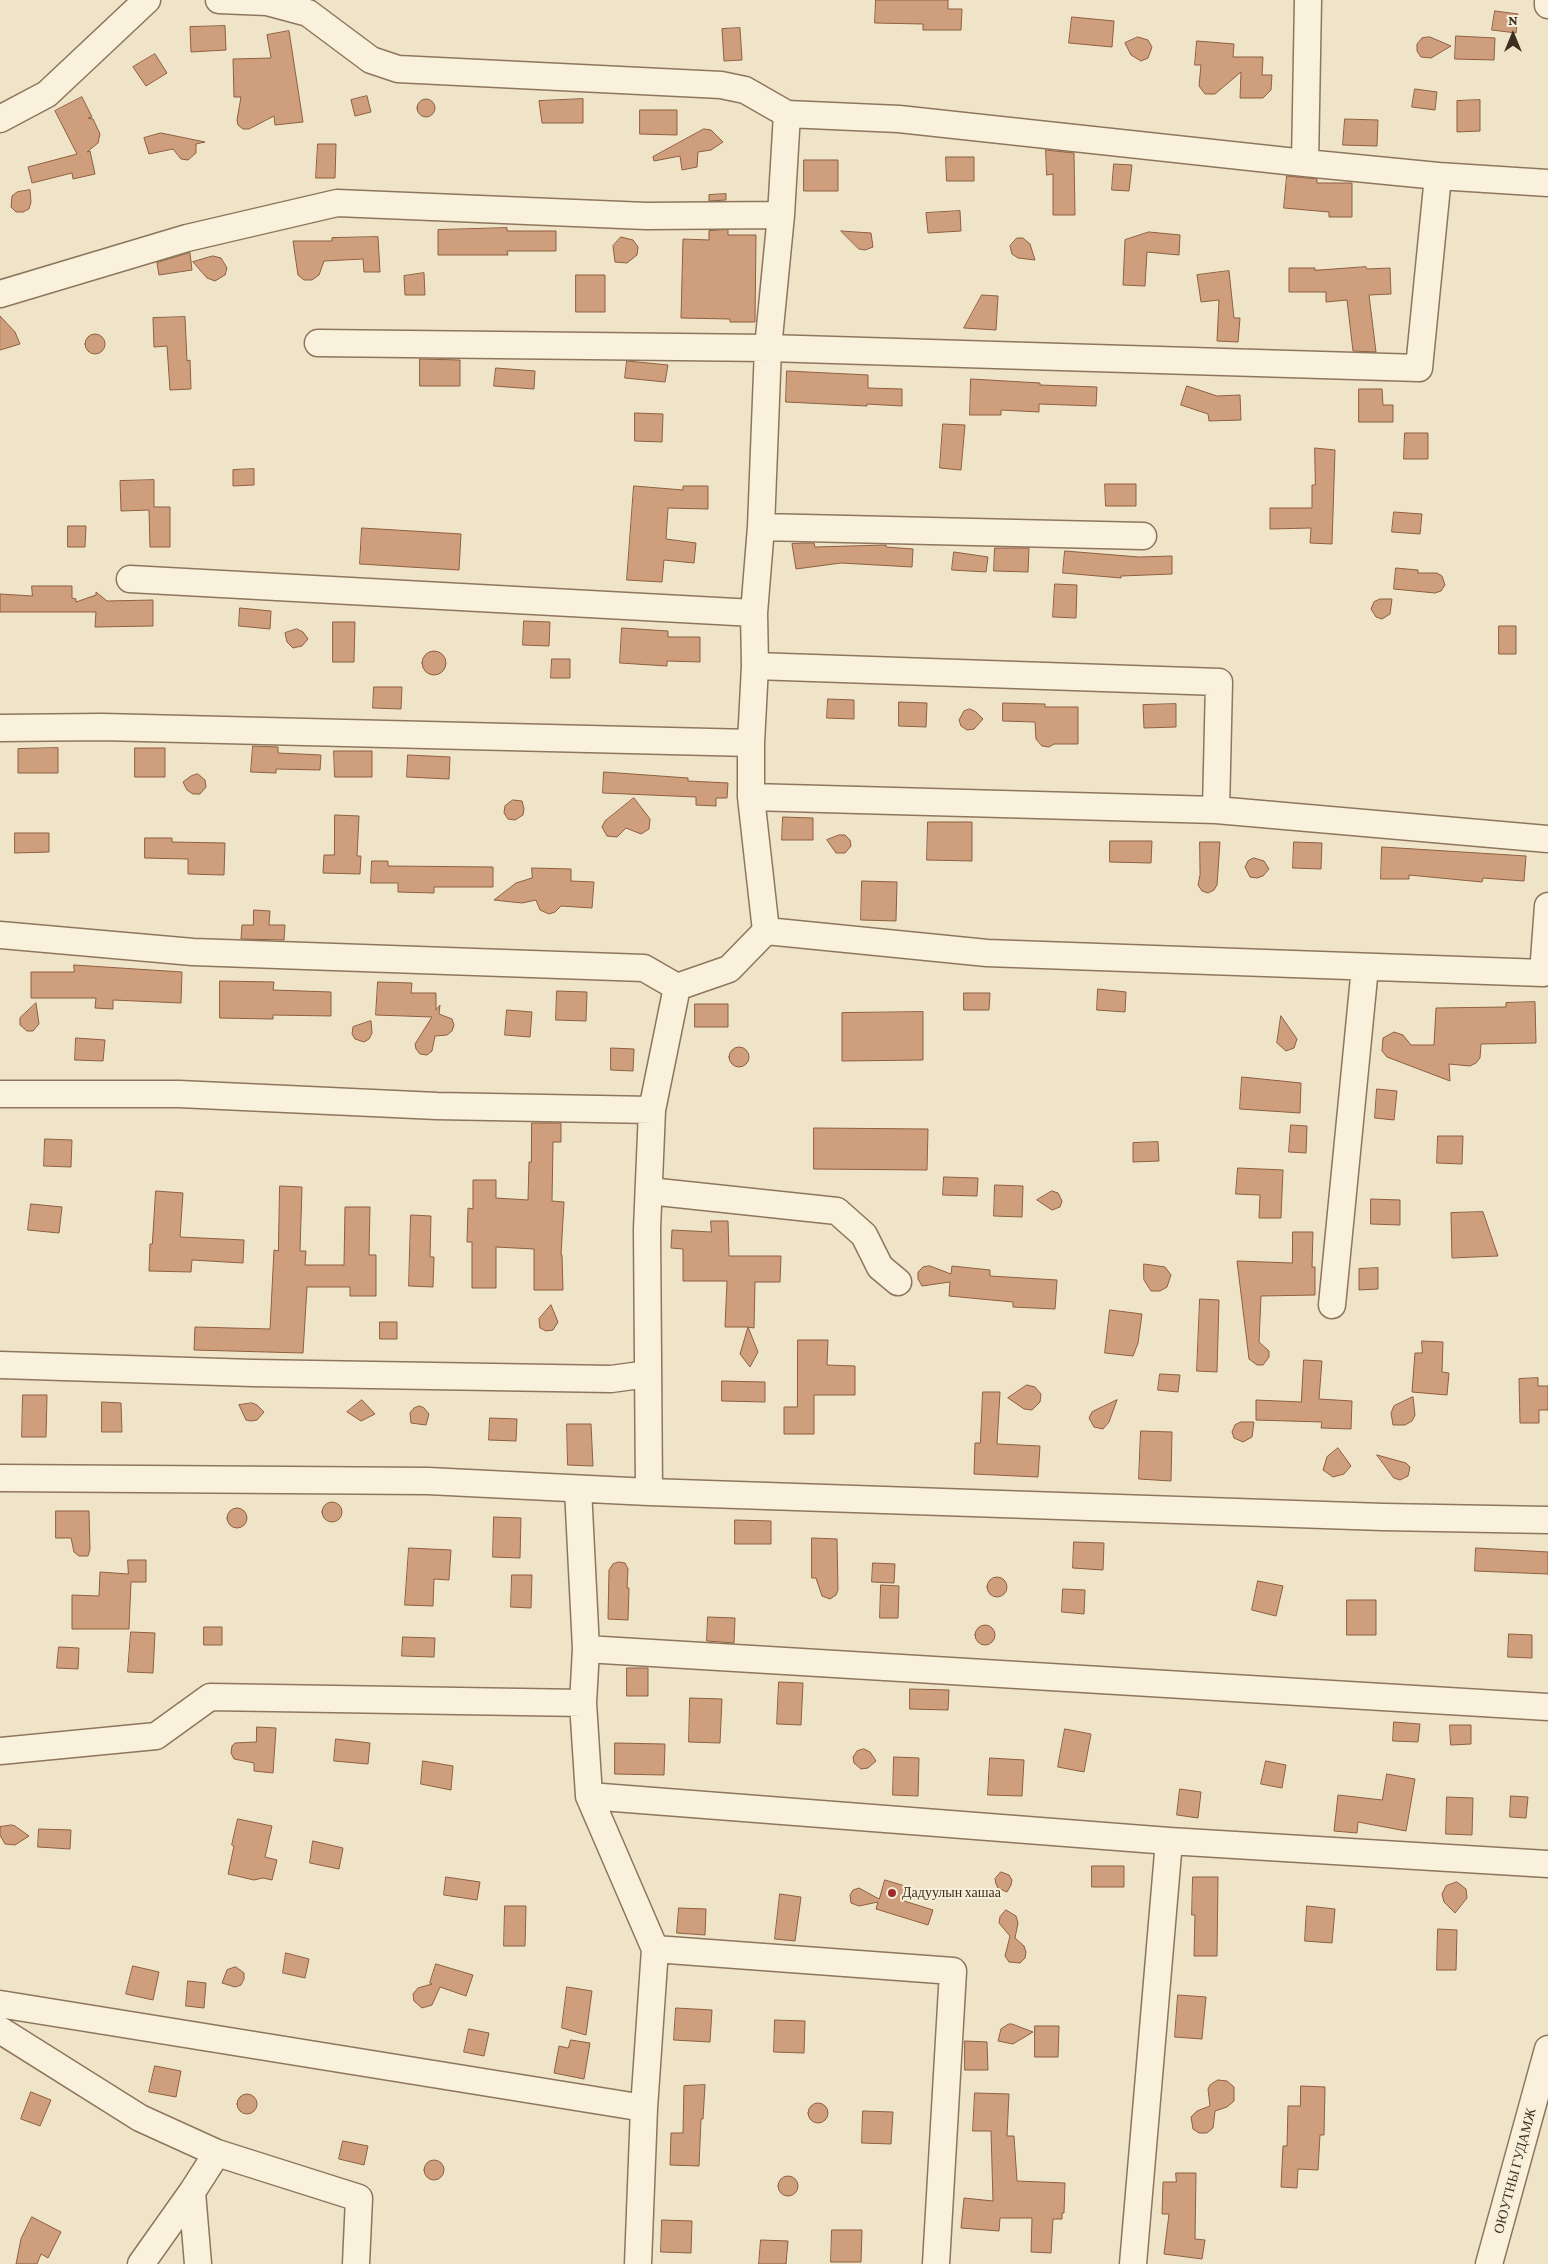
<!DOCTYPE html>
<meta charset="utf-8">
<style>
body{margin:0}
#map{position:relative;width:1548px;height:2264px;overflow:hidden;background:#f0e4c8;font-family:"Crimson Pro",serif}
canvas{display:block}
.north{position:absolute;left:1488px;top:10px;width:50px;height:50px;-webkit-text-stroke:4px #f7eed8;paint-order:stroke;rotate:0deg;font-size:14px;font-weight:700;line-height:20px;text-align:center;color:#3d2e20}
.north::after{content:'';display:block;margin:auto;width:18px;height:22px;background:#3d2e20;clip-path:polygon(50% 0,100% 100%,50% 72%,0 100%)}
</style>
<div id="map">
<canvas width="1548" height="2264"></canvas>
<div class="north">N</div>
</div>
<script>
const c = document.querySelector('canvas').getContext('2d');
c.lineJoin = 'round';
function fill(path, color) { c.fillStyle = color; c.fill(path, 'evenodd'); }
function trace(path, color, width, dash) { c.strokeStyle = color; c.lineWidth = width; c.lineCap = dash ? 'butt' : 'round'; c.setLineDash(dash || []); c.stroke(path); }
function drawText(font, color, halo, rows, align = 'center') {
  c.font = font + ' "Crimson Pro",serif'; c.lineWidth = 4; c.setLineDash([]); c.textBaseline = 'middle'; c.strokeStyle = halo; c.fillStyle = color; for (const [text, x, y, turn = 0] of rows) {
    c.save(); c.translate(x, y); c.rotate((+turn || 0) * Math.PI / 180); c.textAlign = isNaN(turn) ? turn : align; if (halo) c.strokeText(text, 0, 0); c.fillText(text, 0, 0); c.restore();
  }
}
const building = new Path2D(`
 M876,0h72v9h14l-1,21h-38v-6l-48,-1z
 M1495,11l23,3 -2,19 -24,-3z
 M1072,17l42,4 -2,26 -43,-4z
 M225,26l1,24 -35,2 -1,-25z
 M740,28l2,32 -18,1 -2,-32z
 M289,31l14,91 -28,3 -1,-9 -25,13h-6l-5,-4 -1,-5 4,-23h-7l-1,-38 38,-1 -4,-23z
 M1456,36l39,2 -1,22 -39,-1z
 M1138,37l10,3 4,7 -4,11 -7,3 -10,-6 -6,-12z
 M1430,37l21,9 -20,12 -10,-1 -4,-6v-7l5,-6z
 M1197,41l37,3 -1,13h30l-1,18h10l-1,15 -8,8h-23l1,-26 -26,22h-10l-6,-8 2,-21h-6z
 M155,54l12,19 -21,13 -13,-19z
 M1415,89l22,3 -2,18 -23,-3z
 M367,96l4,16 -16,4 -4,-16z
 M82,97l10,20 -4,1 5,1 7,15 -2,9 -11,9 3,-1 5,23 -22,5 -1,-6 -40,10 -4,-16 49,-13 -22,-43z
 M417 108a9 9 0 1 1 18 0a9 9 0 1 1-18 0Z
 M583,99v24h-41l-3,-22z
 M1480,100v31l-23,1v-31z
 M640,110h37v25l-37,-1z
 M1345,119l33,1 -1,26 -34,-1z
 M704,129l7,1 12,12 -12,8 -13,2 -1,15 -15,3 -2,-14 -26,5 -1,-4z
 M161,133l44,9 -9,2v9l-8,7 -7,-1 -8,-10 -24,5 -5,-16z
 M318,144h18l-1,34h-19z
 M1046,150l28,3 1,62h-22v-41l-6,1z
 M946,157h28v24h-27z
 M804,160h34v31h-34z
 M1114,164l18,1 -3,26 -17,-1z
 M1287,176l30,3v4h35v34h-23v-5l-45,-4z
 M30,190l1,12 -2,7 -6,3h-7l-5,-5 1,-11 5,-4z
 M726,194v6l-17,1v-6z
 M960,211l1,20 -33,2 -2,-20z
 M507,228v3h49v20h-49l1,4h-70v-25z
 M728,230v5h28l-1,87h-25v-3l-49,-1 2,-79 26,1v-9z
 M841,231l30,2 2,14 -8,3 -6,-1z
 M1149,232l31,3 -1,20 -32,-3 -2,34 -22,-1 2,-45z
 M378,237l2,35h-16l-1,-13 -39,2 -5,14 -7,5h-8l-6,-5 -5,-34h39v-3z
 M621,237l12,3 5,7 -1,8 -10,8 -12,-1 -2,-16z
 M1017,238h6l7,6 5,16 -17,-2 -6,-4 -2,-8z
 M190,253l2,17 -33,5 -2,-12z
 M213,256l8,2 6,10 -2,7 -10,6 -8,-3 -14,-16z
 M1366,267l1,2 23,-1 1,26 -22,1 7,57 -23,-1 -6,-51 -21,2v-10h-37v-24h26v2z
 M1229,271l5,47h6l-2,24 -21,-1 2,-41 -18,2 -4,-27z
 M424,273l1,22h-20l-1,-19z
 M576,275h29v37h-29z
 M982,295l16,1 -2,34 -32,-2z
 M0,316l15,16 5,12 -20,6z
 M185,317l2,44 3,-1 1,29 -21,1 -3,-44 -13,1 -1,-29z
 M85 344a10 10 0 1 1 20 0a10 10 0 1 1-20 0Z
 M420,359l40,1v26h-40z
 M627,361l41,4 -3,17 -40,-4z
 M496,368l39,3 -1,18 -40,-3z
 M787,371l81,4v13l34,1v17l-35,-2v2l-81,-4z
 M971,379l69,4v2l57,2 -1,19 -57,-2v8l-38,-2v5h-31z
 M1187,386l30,10 23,-1 1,25 -32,1 -1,-7 -27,-9z
 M1359,389h23l1,16h10v17h-34z
 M635,413l28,1 -1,28 -27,-1z
 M943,424l22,1 -4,45 -21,-2z
 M1405,433h23v26h-24z
 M1315,448l20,2 -3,94 -22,-1 1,-15 -41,1v-21h42v-23h3z
 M254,469v16l-21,1v-16z
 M154,480v27h16v40h-20l-1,-37 -28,1 -1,-30z
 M1105,484h31v22h-30z
 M634,486l49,4v-4h25v23l-40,-1 -2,31 30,4 -2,20 -30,-3 -2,22 -35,-2z
 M1394,512l28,2 -2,20 -28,-2z
 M68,526h18l-1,21h-17z
 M362,528l99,6 -2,36 -99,-6z
 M804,543h10l1,4 71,-2v2l27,2 -1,18 -71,-4 -45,6 -4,-25z
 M995,548h34l-1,24 -34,-1z
 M1065,551l74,6 33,-1v18l-51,2v2l-58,-5z
 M954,552l34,5 -2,15 -34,-2z
 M1396,568l22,2v3h19l5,3 3,9 -4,6 -6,2 -41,-4z
 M1055,584l22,1 -1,33 -23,-1z
 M32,586h40v12l4,1v3l20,-7v-3l11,9 46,-1v26l-58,1 1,-15h-96v-18l32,2z
 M1380,599h12l-2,15 -8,5 -6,-2 -5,-8 3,-7z
 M240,608l31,3 -1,18 -31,-3z
 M524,621l26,1 -1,24 -26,-1z
 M333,622h22l-1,40h-21z
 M1499,626h17v28h-17z
 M622,628l46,3v6h32v25l-33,-1v5l-47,-3z
 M297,629l6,3 5,7 -6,7 -9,2 -6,-6 -2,-9z
 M422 663a12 12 0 1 1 24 0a12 12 0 1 1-24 0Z
 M552,659h18v19h-19z
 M374,687h28l-1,22 -28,-1z
 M828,699l26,1v19l-27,-1z
 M899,702l28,1 -1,24 -27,-1z
 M1003,703l42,1v3h33v37h-24l-5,3 -7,-1 -6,-7 -1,-17 -32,-1z
 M1176,704v23l-32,1 -1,-23z
 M970,709l6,3 7,7 -9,10 -7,1 -6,-4 -2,-6 5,-9z
 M253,746l25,1v6l43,2 -1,15 -44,-1v4l-25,-1z
 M58,748v25h-40v-24z
 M135,748h30v29h-30z
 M334,751h38v26h-37z
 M408,755l42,2 -1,22 -42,-2z
 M604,772l84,6v3l40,2 -1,15h-11v8l-20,-1v-8l-93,-4z
 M198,774l7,6 1,7 -6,7h-7l-6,-4 -4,-8 8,-6z
 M634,798l16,21 -1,10 -8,5 -15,-6 -9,9 -10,-1 -5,-9 3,-6z
 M513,800l9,1 2,8 -1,6 -8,5 -7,-1 -4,-6 1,-7z
 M335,815l24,1 -2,40h4l-1,18 -37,-1 1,-18h10z
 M783,817l30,1v22h-31z
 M928,822h44v39l-45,-1z
 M15,833h34v19l-34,1z
 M839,835h6l5,5 1,6 -6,7h-9l-9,-13z
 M145,838h27v4l53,1 -1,32 -36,-1v-15l-43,-1z
 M1110,841h42l-1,22 -41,-1z
 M1200,842h20l-3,43 -3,5 -6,3 -6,-2 -4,-6 2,-10z
 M1294,842l28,1 -1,26 -28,-1z
 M1382,847l144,9 -2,25 -41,-3 -1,4 -73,-7v4h-28z
 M1254,858l10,3 5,8 -6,7 -6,2 -7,-1 -5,-10 3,-6z
 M372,861h16v5l105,1v20h-59v6l-36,-1v-9h-27z
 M532,868l39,1v12l23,1 -2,26 -31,-2 -6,6 -6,2 -9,-4 -4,-10 -14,3 -28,-3 22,-17 16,-5z
 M862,881l35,1 -1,39 -35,-1z
 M254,910l16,1 -1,14h16l-1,15 -43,-1 1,-14h11z
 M74,965l108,7 -1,31 -68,-3v9l-18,-1 1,-10h-65v-26h43z
 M220,981l54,1 -1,8 58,2v24l-58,-1v4l-53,-1z
 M378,982l34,1 -1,10h25v17l4,-5 -1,9 13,5 2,6 -2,6 -5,4 -12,1 -3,15 -5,4 -7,-1 -4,-5 -1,-5 17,-27 -56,-2z
 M1098,989l28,3 -1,20 -28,-2z
 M557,991l30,1 -1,29 -30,-1z
 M964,993h26l-1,17h-25z
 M1535,1002l1,41 -55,1 -1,14 -4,5 -6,3 -21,-2 1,17 -63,-24 -5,-6 1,-13 11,-6 9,3 8,10h23l2,-37 70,-1v-4z
 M36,1003l3,21 -6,7h-6l-7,-6v-7z
 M695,1004h33v23h-33z
 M507,1010l25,2 -2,25 -25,-2z
 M923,1012v48l-81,1v-48z
 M1281,1016l16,23 -3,9 -8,3 -9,-8z
 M371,1021l1,12 -3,6 -5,3 -9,-3 -3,-5 1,-7z
 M76,1038l29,2 -2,21 -28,-1z
 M729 1057a10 10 0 1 1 20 0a10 10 0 1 1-20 0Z
 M611,1048l23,1 -1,22 -22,-1z
 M1242,1077l59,6 -1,30 -60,-4z
 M1377,1089l20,2 -3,29 -19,-2z
 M532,1123h29v19h-8l-1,59 12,1 -3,53h1l1,35h-29v-41l-38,-2v41h-24v-46h-5l1,-34 5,1v-29h23v18l32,2 1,-38h2z
 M1291,1125l16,1 -1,27 -17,-1z
 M814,1128l114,1 -1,41 -113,-1z
 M1438,1136h25l-1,28 -25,-1z
 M45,1139l27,1 -1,27 -27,-1z
 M1158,1142l1,19 -26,1v-19z
 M1238,1168l45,2 -2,48h-22l1,-23 -24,-1z
 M944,1177l34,1 -1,18 -34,-1z
 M995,1185l28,1 -1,31 -28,-1z
 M280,1186l22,1 -2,64h6l-1,14h39l1,-58h25l-1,48h7v41h-26v-9h-43l-4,66 -109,-3 1,-23 75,2 4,-79 4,1z
 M156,1191l27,2 -3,44 64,3 -1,23 -51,-3 -1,12 -42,-1 1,-27h2z
 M1052,1191l6,2 4,8 -2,6 -8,3 -15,-10z
 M1371,1199l29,1v25l-29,-1z
 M31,1204l31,3 -3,26 -31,-3z
 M1483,1212l15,44 -46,2 -1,-45z
 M411,1215l20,1 -1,41h4l-1,30 -24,-1z
 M711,1221h17l1,35h52l-1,26h-25l-1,46 -6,-1 10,25 -8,15 -10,-13 8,-27h-23l2,-46h-44v-32l-12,-1 1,-18 39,2z
 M1293,1232h20l-1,35h3v28l-54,1 -2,46 10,9v6l-6,8h-6l-8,-6 -12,-98 55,2z
 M1144,1264l21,3 6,8 -4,12 -7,4h-9l-7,-11z
 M930,1266l21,8 1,-8 38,4v6l67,4 -2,29 -42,-2v-5l-64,-6 1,-14 -28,4 -4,-7v-7l5,-5z
 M1378,1268v21l-19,1v-21z
 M1200,1299l19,1 -2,72 -20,-1z
 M551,1305l7,17 -5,8 -7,1 -6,-3 -1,-9z
 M1110,1310l32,4 -4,29 -5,13 -28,-3z
 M380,1322h17v17h-17z
 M798,1340h30l-1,25 28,1v29h-41v39h-30v-27h13z
 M1422,1341l21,1 -1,30 7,1 -2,22 -35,-3 3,-39h7z
 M1304,1360l18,1 -3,38 33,2 -1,28 -30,-1 1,-6 -66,-2v-20l45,2z
 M1160,1374l20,1 -2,17 -20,-2z
 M1538,1378v8h10v24h-9v13h-19l-1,-44z
 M722,1381l43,1v20l-43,-1z
 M1027,1385l8,2 6,7 -1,8 -8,8 -8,-1 -16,-11z
 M983,1392h17l-3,52 43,2 -2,31 -64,-3 1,-31h5z
 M23,1395h24l-1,42h-24z
 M1413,1397l2,18 -3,6 -7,4h-12l-2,-12 3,-7z
 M362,1400l13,14 -14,7 -14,-9z
 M1117,1400l-8,22 -6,7 -9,-2 -5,-9 3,-6z
 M102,1402l19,1 1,29h-20z
 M252,1403l5,2 7,7 -7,8 -6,1 -5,-1 -7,-15z
 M420,1406l4,2 5,6 -3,11 -15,-2 -1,-10 4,-5z
 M490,1418l27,1 -1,22 -27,-1z
 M1241,1422h13l-2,15 -9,5 -9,-4 -2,-6 3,-7z
 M567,1424h24l2,42 -25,-1z
 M1141,1431l31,1 -1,49 -32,-2z
 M1338,1448l13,18 -7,8 -11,3 -10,-7 4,-13z
 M1377,1455l29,8 4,4 -2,9 -8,4 -6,-2z
 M322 1512a10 10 0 1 1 20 0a10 10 0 1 1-20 0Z
 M227 1518a10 10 0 1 1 20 0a10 10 0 1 1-20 0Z
 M56,1511h33l1,38 -2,7h-9l-5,-4 -3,-14h-15z
 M494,1517l27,1 -1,40 -27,-1z
 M735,1520l36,1v23h-36z
 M812,1538l25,1 1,51 -2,5 -6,4 -8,-3 -6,-18h-4z
 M1074,1542l30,1 -1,27 -30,-2z
 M409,1548l42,2 -2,30 -15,-1 -1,27 -28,-1z
 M1476,1548l72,4v22l-73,-3z
 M128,1560h18v22h-15l-2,47h-57v-34l27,1 1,-24 28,2z
 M619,1562l6,1 3,6 -1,19h2l-1,32 -20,-1 1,-49 4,-6z
 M873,1563l22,1 -1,19 -22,-1z
 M512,1575h20l-1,33 -20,-1z
 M987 1587a10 10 0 1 1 20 0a10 10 0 1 1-20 0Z
 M1258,1581l25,5 -7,30 -24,-6z
 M881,1585l18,1 -1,32h-18z
 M1063,1589l22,1 -1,24 -22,-2z
 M1347,1600h29v35h-29z
 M708,1617l27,1 -1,25 -27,-2z
 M975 1635a10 10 0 1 1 20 0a10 10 0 1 1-20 0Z
 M204,1627h18v18h-18z
 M131,1632l24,1 -2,40 -25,-1z
 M1509,1634l23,1v23l-24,-1z
 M403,1637l32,1 -1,19 -32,-1z
 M59,1647l20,1 -1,21 -21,-1z
 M627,1668h21v28h-21z
 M779,1682l24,1 -2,42 -24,-1z
 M910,1689l39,1 -1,20 -38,-1z
 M690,1698l32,1 -2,44 -31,-1z
 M1394,1722l26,2 -2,18 -25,-1z
 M1450,1725h21v19l-20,1z
 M257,1727l19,1 -3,45 -19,-2v-8l-20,-4 -3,-6 1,-7 3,-3 21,-1z
 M1065,1729l26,5 -7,38 -26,-5z
 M336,1739l34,4 -2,21 -34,-3z
 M615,1743l50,1 -1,31 -49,-1z
 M864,1749l6,3 6,9 -8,7 -7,1 -7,-6 -1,-6 4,-6z
 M894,1757l25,1 -1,38 -25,-1z
 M990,1758l34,2 -2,36 -34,-1z
 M423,1761l30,5 -2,24 -30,-6z
 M1266,1761l20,4 -4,23 -21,-4z
 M1387,1774l28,5 -9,52 -48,-9 -1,11 -23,-2 4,-36 44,5z
 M1180,1789l21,3 -3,26 -21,-3z
 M1511,1796l17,1 -2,21 -16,-1z
 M1447,1797l26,1 -1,37 -26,-1z
 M238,1819l34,7 -7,31 12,3 -5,20 -9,-2 -9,2 -26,-6 6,-28 -2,-1z
 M12,1825l3,1 14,10 -14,9 -10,-1 -5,-9v-8z
 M39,1829l32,1 -1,19 -32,-2z
 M313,1841l30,7 -4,21 -29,-6z
 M1092,1866h32v21h-32z
 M1001,1872l8,3 3,5 -1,5 -4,7 -9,-4 -2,-4 -1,-5z
 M446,1877l34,5 -3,18 -33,-5z
 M1193,1877h25l-1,79h-23l1,-41h-3z
 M885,1880l20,6 -4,14 32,10 -5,15 -52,-16 2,-7 -19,4 -8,-3 -1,-8 3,-5 6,-2 20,11z
 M1457,1882l9,7 1,9 -12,15 -11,-11 -2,-8 4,-8z
 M780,1894l21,3 -6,44 -20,-2z
 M505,1906h21l-1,40h-21z
 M1307,1906l28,3 -3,34 -27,-2z
 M679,1908l27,1 -1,26 -28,-2z
 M1006,1910l10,6 2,7 -3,15 9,8 2,6 -1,6 -5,5 -11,-1 -4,-6 5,-20 -11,-13 1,-6z
 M1438,1929l19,1 -1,40h-19z
 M286,1953l23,6 -4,19 -22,-5z
 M436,1964l37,11 -7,21 -26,-9 -8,18 -10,3 -8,-7 -1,-7 5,-6 14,-4 -2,-1z
 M133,1966l26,6 -6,28 -27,-6z
 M236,1967l8,6v6l-3,6 -6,2 -13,-4 5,-13z
 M188,1981l18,2 -2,25 -18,-2z
 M567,1987l25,4 -6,44 -24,-7z
 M1178,1995l28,2 -4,42 -27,-2z
 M676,2008l36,2 -2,32 -36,-2z
 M775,2020l30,1 -1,32 -30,-1z
 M1009,2024h3l21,8 -20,12 -15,-3 3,-12z
 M1035,2026h24l-1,31h-23z
 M469,2029l20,4 -5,23 -20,-4z
 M571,2040l19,3 -6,36 -30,-6 5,-27 9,2z
 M965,2041l22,1 1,28h-23z
 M155,2066l26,5 -5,26 -27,-5z
 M1218,2080l9,1 7,6v14l-7,6 -12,4 -2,17 -6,5h-8l-6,-4 -2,-12 6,-6 13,-5 -2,-17 2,-4z
 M705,2085l-2,34h-2l-2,47 -29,-1 1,-32h12l1,-47z
 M1301,2086l24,1 -1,48h-4l-2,35 -20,-1 -1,19 -16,-1 2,-41h4l1,-40h12z
 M31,2092l20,8 -11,26 -19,-7z
 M975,2093l34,1 -2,42h7l3,45 48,2 -1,30h-2v6h-9l-2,34 -20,-1 1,-34h-32l-1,13 -38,-3 3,-30 29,3 -2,-70h-18z
 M237 2104a10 10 0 1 1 20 0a10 10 0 1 1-20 0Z
 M808 2113a10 10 0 1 1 20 0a10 10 0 1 1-20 0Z
 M863,2111l30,1 -2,32 -29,-1z
 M343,2141l25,5 -4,19 -25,-6z
 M424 2170a10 10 0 1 1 20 0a10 10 0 1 1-20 0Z
 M1176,2173h20l-1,66 10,1 -3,19 -38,-5 5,-40h-7l1,-32h13z
 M778 2186a10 10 0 1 1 20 0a10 10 0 1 1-20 0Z
 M32,2217l29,15 -13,26 -7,-4 -4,10h-21l5,-25z
 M662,2220l30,1 -1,32 -30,-1z
 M832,2230h30l-1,32h-30z
 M761,2240l27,1 -2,23h-27z`);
fill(building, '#cf9f7d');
trace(building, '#8d5f41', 1);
const minor = new Path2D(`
 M219,0l48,2 41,11 63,47 27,9 323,16 24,5 42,24 112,5 406,44 133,13 110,7
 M1548,0v5
 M0,119l47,-25 100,-94
 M1305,163l3,-163
 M0,294l187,-56 150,-35 309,13 135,-1
 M318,343l450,5 651,20 19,-192
 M761,527l382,9
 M130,579l624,34
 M755,666l464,16 -3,128
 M0,728l102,-1 649,16
 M751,797l465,13 332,29
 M766,931l221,22 556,20 5,-67
 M766,931l-15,-134v-54l4,-77 -1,-53 7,-86 7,-179 13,-133 6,-101
 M0,935l193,17 451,16 33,19 52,-18 37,-38
 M677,987l-25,123 -5,119 2,263 734,25 165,3
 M0,1094h179l258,12 215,4
 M649,1191l188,20 27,24 16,32 18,15
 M1332,1305l33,-338
 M0,1365l253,8 358,6 37,-5
 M0,1478l428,3 221,11
 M578,1489l8,160 -3,54 6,93
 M586,1649l962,58
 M0,1751l156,-15 54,-39 373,6
 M655,1949l298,22 -17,293
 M0,2004l644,104
 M0,2030l140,88 77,35 142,45 -3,66
 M192,2192l6,72
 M141,2264l51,-72 25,-39
 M638,2264l6,-156 11,-159 -66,-153 580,45 379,23
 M1133,2264l36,-423
 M1489,2264l59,-215`);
trace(minor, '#8d765c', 29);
trace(minor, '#faf1dc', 26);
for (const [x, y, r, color] of [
 [892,1893,5,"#9e2a2b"]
]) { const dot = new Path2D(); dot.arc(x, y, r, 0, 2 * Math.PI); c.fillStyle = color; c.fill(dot); trace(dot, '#f7eed8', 2); }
drawText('14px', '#3d2e20', '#f7eed8', [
 ["Дадуулын хашаа",902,1893]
], 'left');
drawText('14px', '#3d2e20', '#f7eed8', [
 ["ОЮУТНЫ ГУДАМЖ",1515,2171,-75]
]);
</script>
